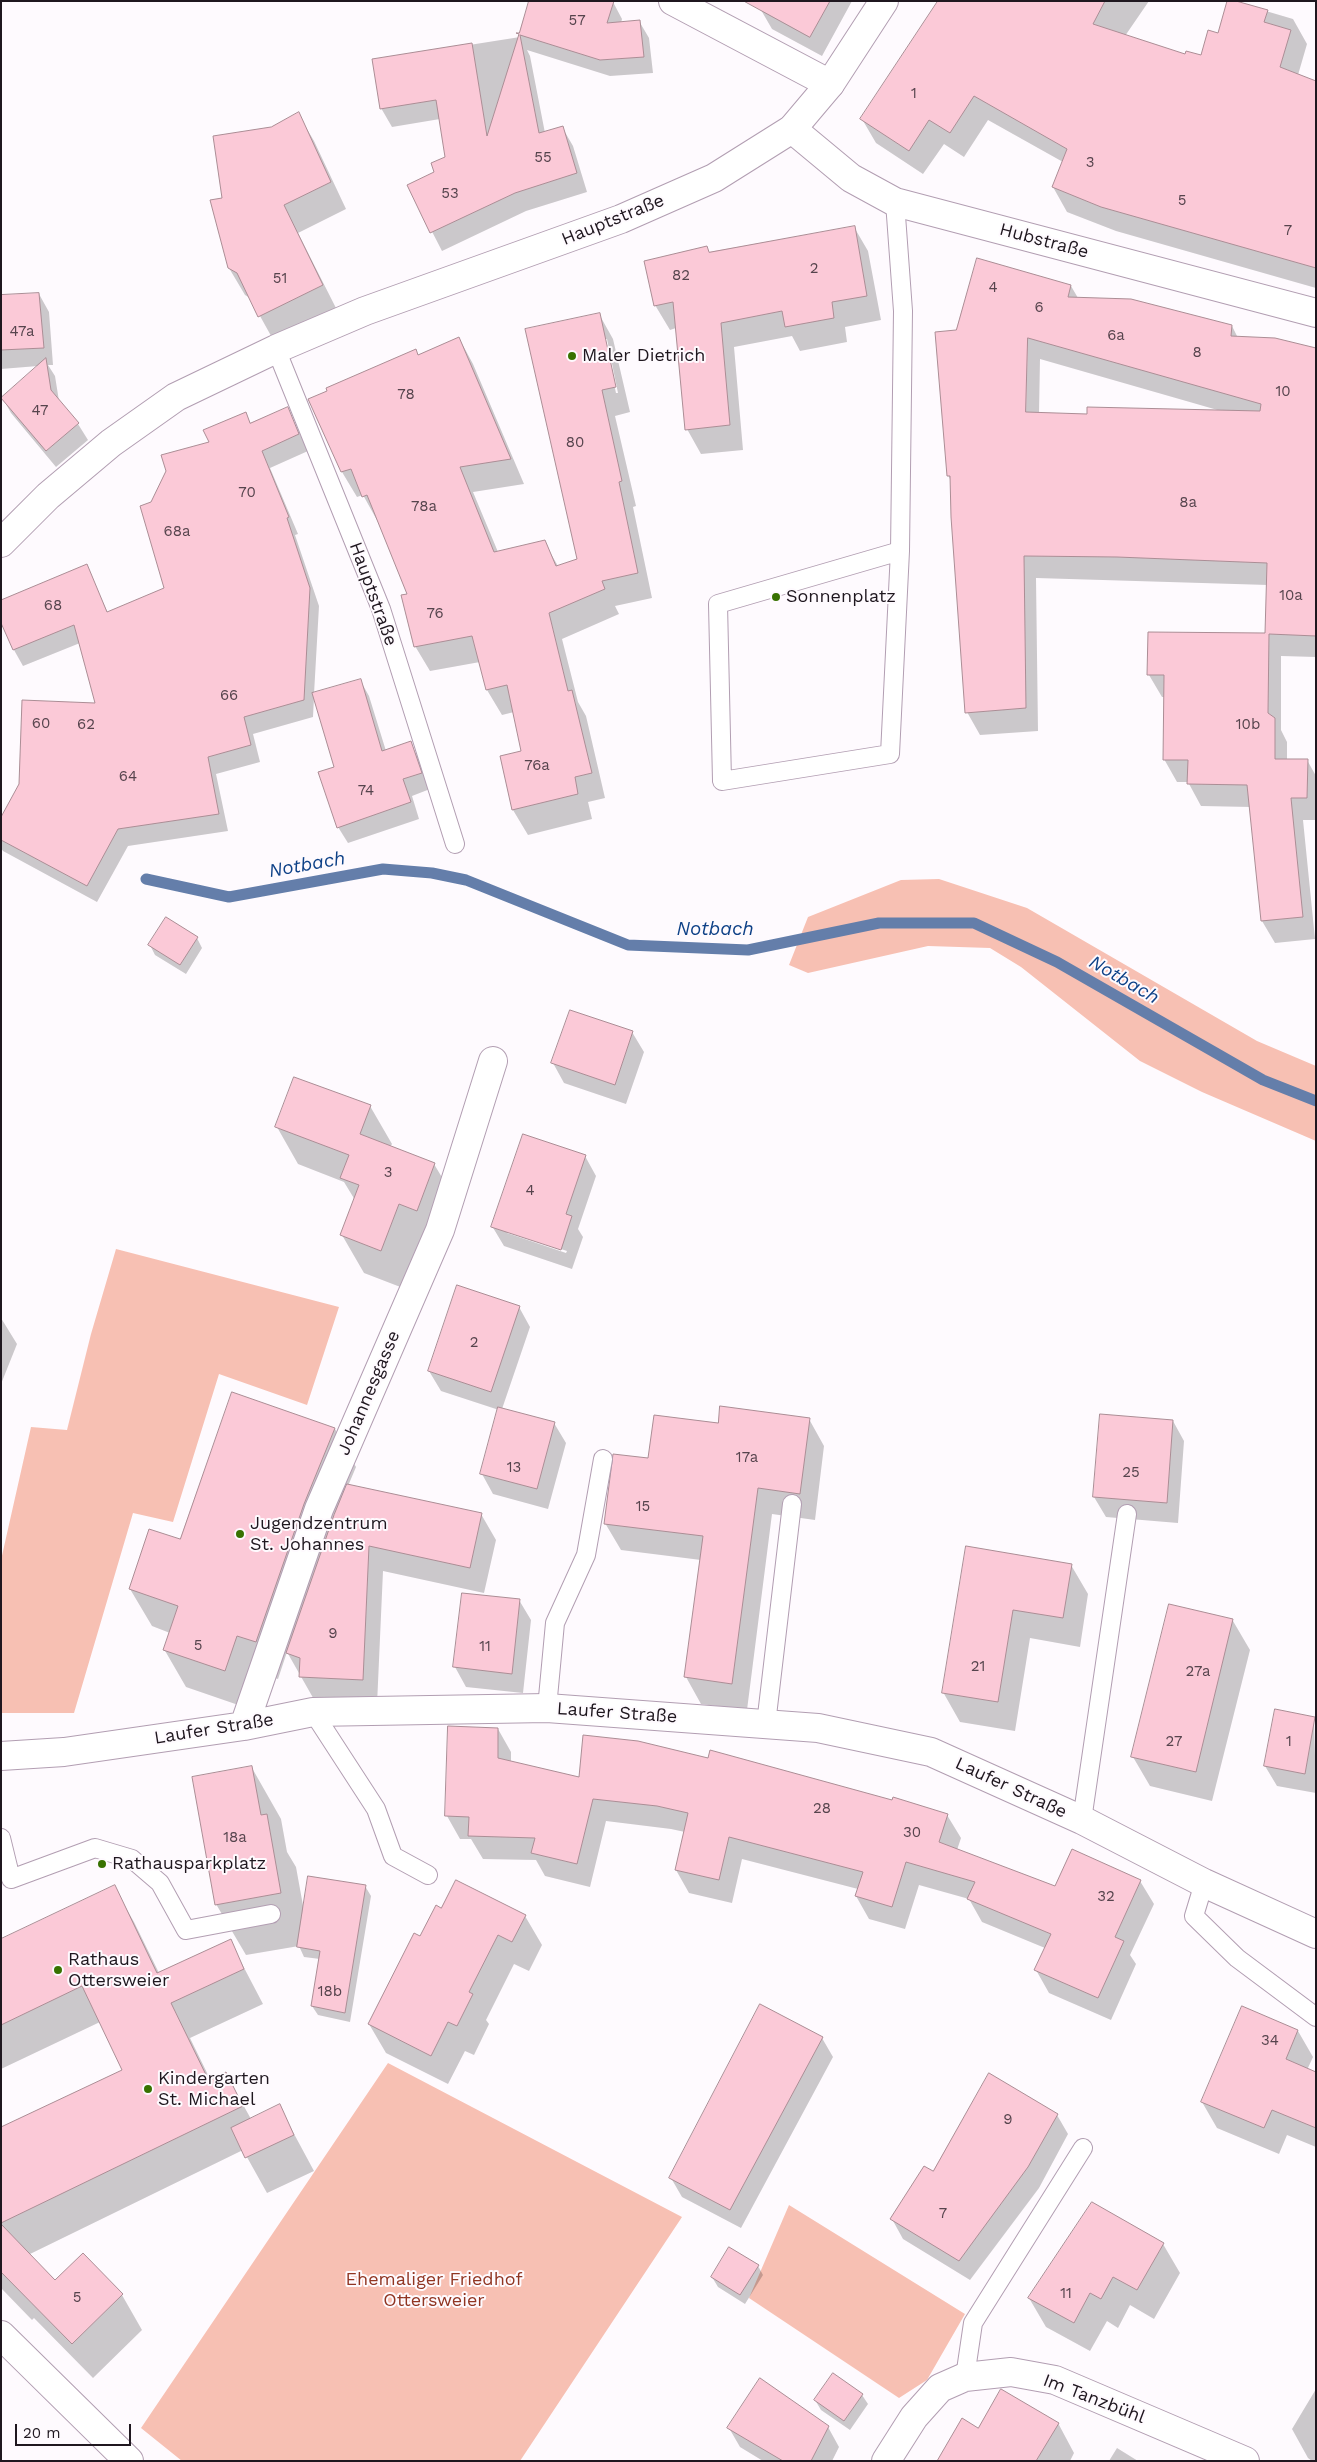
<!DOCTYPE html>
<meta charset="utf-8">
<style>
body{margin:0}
#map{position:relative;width:1317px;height:2462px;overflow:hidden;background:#fefafe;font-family:"Work Sans",sans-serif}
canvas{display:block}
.frame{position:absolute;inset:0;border:2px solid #1f171f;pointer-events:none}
.scale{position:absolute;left:15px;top:2424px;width:116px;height:22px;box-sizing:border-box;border:2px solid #1f171f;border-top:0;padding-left:6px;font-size:15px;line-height:18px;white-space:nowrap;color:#1f171f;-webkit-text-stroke:4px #fefafe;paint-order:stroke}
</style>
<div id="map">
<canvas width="1317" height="2462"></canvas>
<div class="frame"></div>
<div class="scale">20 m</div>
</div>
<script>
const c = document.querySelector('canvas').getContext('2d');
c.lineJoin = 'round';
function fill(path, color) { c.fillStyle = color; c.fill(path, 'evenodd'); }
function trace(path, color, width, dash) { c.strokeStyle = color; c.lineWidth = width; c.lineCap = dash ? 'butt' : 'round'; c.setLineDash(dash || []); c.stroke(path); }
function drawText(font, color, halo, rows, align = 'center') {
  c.font = font + ' "Work Sans",sans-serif'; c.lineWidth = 4; c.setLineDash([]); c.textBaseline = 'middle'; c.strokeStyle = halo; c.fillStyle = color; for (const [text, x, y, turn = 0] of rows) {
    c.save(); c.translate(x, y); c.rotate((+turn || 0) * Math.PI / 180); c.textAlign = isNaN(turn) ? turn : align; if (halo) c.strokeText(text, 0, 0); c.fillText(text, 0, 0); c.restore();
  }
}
fill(new Path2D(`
 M939,879l88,29 230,133 59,25v75l-114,-49 -62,-31 -119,-94 -31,-19 -62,-2 -120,27 -19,-8 19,-48 93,-37z
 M116,1249l223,58 -32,98 -88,-31 -46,148 -40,-9 -59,200h-73v-153l30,-133 36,3 24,-96z
 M388,2063l294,154 -162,244h-338l-41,-33z
 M789,2205l176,109 -38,66 -28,18 -150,-100z`), '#f7c0b3');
fill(new Path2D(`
 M765,1h87l-30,55 -50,-27 -11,-19z
 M939,1h210l-24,35 61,20 16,1 17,-22 13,-34 61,18 14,25 -9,31 18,7v206l-200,-57 -49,-19 -14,-25 10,-25 -75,-42 -24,37 -20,-13 -21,30 -47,-31 -14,-24z
 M613,2l9,17 -1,4 18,-2 10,17 4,35 -43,3 -83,-26 3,6 15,77 17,-6 11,19 14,46 -61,19 -84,40 -34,-66 28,-13 10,-14 -6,-39 -48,8 -11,-19 -7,-48 146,-23 -2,-2z
 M298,114l16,27 32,68 -48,24 40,79 -63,31 -25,-45 -5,-3 -16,-27 -6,-69 48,-71z
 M854,227l14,24 13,69 -36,7 2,15 -47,9 -8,-15 -58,11 9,103 -42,4 -14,-25 -11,-101 -6,2 -15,-25 55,-51z
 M1071,286l7,12 154,28 6,12 78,12v307l-35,-1v74l6,12v18h20l9,16v44h-13l12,119 -40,4 -13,-22 -11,-114 -50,-1 -13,-24h-11l-13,-23 1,-62h-3l-13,-22 117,-41 2,-49 -232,-7 2,153 -58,4 -13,-23 -16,-231 -3,-6 9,-144zM1040,359l181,52 -133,4 -49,-1z
 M39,294l10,18 4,53h-5l7,11 4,25 19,23 10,16 -32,27 -45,-54 -9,-16 36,-31 -37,3v-72z
 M599,314l14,25 17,73 -15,4 21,90 -3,1 19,91 -37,8 4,8 -57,25 16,63 8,14 19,82 -17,4 4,17 -64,16 -15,-25 10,-58 -9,-40 -12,3 -15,-25 -7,-28 -50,9 -15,-25 -7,-51 -30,-73 -15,-27 -6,2 -15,-25 -33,-72 150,-62 14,26 51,120 -51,8 25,60 46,-10 14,24 21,-6zM604,339h3l11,54h-2z
 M288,409l20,42 -38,17 28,66 -3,1 24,71 -5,88 46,-14 9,16 17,55 24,-8 9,16 11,30 -18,7 7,23 -71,24 -10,-16 -2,-59 -22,-71 -1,20 -60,17 7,28 -44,12 12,57 -100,15 -31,56 -94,-51 -2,-3v-28l96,-116 -17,-61 -57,23 -9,-16 72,-84 22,47 58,-24 -14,-85 58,-62 35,-29 6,11z
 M197,938l5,10 -16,26 -31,-19 -5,-10z
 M632,1032l12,20 -18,52 -62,-21 -11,-20z
 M370,1106l22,38 -2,3 44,17 22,37 -18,47 -18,-7 -17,47 -39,-15 -22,-38 13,-35 -11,-18 -46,-18 -21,-37z
 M585,1156l11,20 -18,53 5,8 -11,32 -68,-23 -12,-20zM507,1231l60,20 -1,2 -59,-20z
 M519,1307l11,20 -28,82 52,14 12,20 -18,66 -55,-15 -11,-20 17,-64 -58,-19 -12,-20z
 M1,1318l16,26 -16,40z
 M809,1419l15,27 -9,74 -43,-6 -25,196 -46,-6 -15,-27 15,-117 -80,-10 -16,-27 44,-63 70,-36z
 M1173,1421l11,20 -6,82 -72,-6 -12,-20z
 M335,1429l21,38 -8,19 133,28 15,26 -12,53 -101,-22 -6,134 -61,-2 -29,-51 -9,27 -19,-6 -12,35 -61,-21 -22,-38 6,-16 -18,-7 -22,-37 51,-48z
 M967,1548l104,17 17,29 -8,53 -50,-9 -15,93 -55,-9 -17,-30z
 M519,1600l12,20 -8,73 -57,-6 -11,-20z
 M1170,1605l63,16 17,29 -38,151 -62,-15 -17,-29z
 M1314,1718l2,75 -39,-7 -12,-20z
 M498,1729l13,23v10l69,17 313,22 54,14 14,23 -4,12 99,38 84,-7 14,23 -24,51 6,9 -25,56 -62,-27 -13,-23 9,-22 -63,-26 -13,-23 -50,-14 -14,44 -36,-10 -13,-23 2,-7 -116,-30 -10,44 -43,-10 -13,-23 9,-38 -14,-3 -65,-8 -16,66 -45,-11 -9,-16 -53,-1 -12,-20h-11l-13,-23z
 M252,1768l29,51 6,33 9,15 8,44 61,-25 6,10 -21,126 -32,-7 -6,-9 8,-47 -16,-2 -5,-11 -53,9 -30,-51z
 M114,1887l20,35 25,51 71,-32 33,63 -73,34 21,43 15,-7 25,45 28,-13 35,65 -47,22 -24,-43 -215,105 27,27 28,-27 39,40 20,35 -49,48 -59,-60 -2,2 -31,-32v-160l123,-57 -24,-49 -99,47v-128z
 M442,1910l83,6 17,29 -13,26 -15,-7 -28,56 3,4 -15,31 -9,-4 -17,33 -62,-31 -17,-29 52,-86z
 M1298,2031l15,26 -6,13 9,3v74l-29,-12 -8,19 -62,-26 -15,-26z
 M822,2038l11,19 -92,171 -59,-31 -11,-19z
 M1057,2115l11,19 -29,54 -69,92 -67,-41 -11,-20 41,-46z
 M1163,2244l17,29 -26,46 -24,-14 -12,23 -11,-7 -17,30 -44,-24 -17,-29z
 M758,2266l5,9 -18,29 -27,-17 -6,-10z
 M1316,2389v72h-4l-4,-3 -16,-29z
 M862,2395l6,9 -18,26 -29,-20 -6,-10z
 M1058,2423l16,30 -4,8h-132l41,-31z
 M828,2427l11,20 -7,14h-69l-23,-14 -11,-19z
 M1117,2448l21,13h-29z`), '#0003');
trace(new Path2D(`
 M146,879l83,18 154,-28 49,4 34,7 162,65 120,5 131,-27h95l83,39 206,118 53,21`), '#647eaa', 11);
const building = new Path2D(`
 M529,1h85l-7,22 33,-3 4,37 -44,3 -80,-25 19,98 24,-7 14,47 -62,20 -85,40 -23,-48 27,-13 -3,-9 14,-6 -9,-57 -56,9 -8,-50 100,-16 15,93 32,-102 -3,-1h3z
 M744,1h86l-20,36z
 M938,1h167l-12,23 92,30 1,-3 15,4 7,-25 10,3 9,-32h9l32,9 -4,12 27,8 -11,37 36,14v187l-215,-61 -49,-20 15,-38 -93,-53 -24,37 -21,-13 -20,31 -49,-32z
 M299,112l32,70 -47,23 39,80 -65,32 -21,-44 -9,-5 -18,-68 12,-2 -9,-62 58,-9z
 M855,226l12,70 -35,6 2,16 -49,9 -3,-16 -61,12 9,102 -45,5 -12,-128 -19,4 -10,-45 63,-15 2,6z
 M977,258l94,27 -3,12 63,2 101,26 -1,11 44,2 41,10v288l-47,-2 -1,79 7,5v41h33l-1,39h-16l12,119 -42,4 -14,-136 -60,-1 1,-24h-25l1,-85h-17l1,-43 117,1 2,-70 -150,-6 -93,-1 2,152 -61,5 -14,-196 -1,-41h-3l-12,-144 21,-2zM1028,338l233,66 -1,7 -173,-4v7l-61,-2z
 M39,293l5,55 -43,2v-55z
 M600,313l16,74 -14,3 20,91 -3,1 19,91 -36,8 3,8 -56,24 19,78 4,-1 20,83 -17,4 3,17 -66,16 -12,-54 21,-5 -14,-66 -21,5 -14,-54 -58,11 -13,-52 6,-1 -40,-99 -5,2 -11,-28 -10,3 -33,-73 19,-8 -1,-3 90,-39 2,6 41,-18 52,122 -51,8 34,85 51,-12 11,26 21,-7 -52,-230z
 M46,358l5,32 28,33 -33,28 -45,-53z
 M288,407l11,27 -37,17 27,66 -2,1 23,70 -6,112 -60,17 7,28 -43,12 11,57 -101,15 -31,57 -86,-46v-23l18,-33 3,-84 73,3 -21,-78 -61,25 -12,-27v-23l86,-36 20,48 57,-24 -24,-82 11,-4 15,-31 -5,-16 48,-13 -6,-12 43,-18 4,11z
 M361,679l21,72 29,-10 11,32 -19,6 8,23 -74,26 -19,-56 16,-5 -22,-74z
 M166,917l32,20 -18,28 -32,-20z
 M570,1010l63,21 -18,54 -64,-22z
 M294,1077l77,28 -11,29 75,29 -18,48 -18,-7 -18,47 -41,-16 19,-50 -19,-7 9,-23 -74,-28z
 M523,1134l63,21 -20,59 6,2 -11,34 -70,-23z
 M457,1285l63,21 -29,86 -63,-21z
 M232,1392l103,36 -31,76 -48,138 -19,-6 -12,35 -62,-21 15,-44 -49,-17 20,-60 31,10z
 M720,1406l90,12 -10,76 -42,-6 -26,196 -48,-7 19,-141 -99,-12 9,-70 35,4 6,-43 64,8z
 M498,1407l57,15 -18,67 -57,-15z
 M1100,1414l73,6 -6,83 -74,-6z
 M347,1484l135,29 -12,55 -101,-22 -6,134 -64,-3 1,-19 -14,-5 48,-138z
 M966,1546l106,18 -9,54 -50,-8 -15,92 -56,-9z
 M462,1593l58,6 -8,75 -59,-7z
 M1169,1604l64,15 -37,153 -65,-15z
 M1275,1709l40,8 -10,57 -41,-8z
 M448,1726l50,2v30l81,19 4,-42 55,6 70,17 2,-8 182,50 1,-3 55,17 -9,28 116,44 17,-37 69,31 -26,57 9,4 -26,57 -64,-28 17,-36 -84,-35 8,-17 -69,-20 -14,45 -37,-11 8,-24 -134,-35 -10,43 -44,-10 13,-57 -31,-7 -64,-7 -16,65 -46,-11 4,-15 -67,-2 1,-19 -24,-1z
 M252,1766l9,49 6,-1 14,79 -66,12 -23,-128z
 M308,1876l58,9 -21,128 -34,-7 9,-55 -23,-4z
 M456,1880l70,35 -14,27 -14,-7 -29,57 4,2 -16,32 -9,-4 -17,34 -63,-32 46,-91 6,3 16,-31 5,3z
 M115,1885l42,88 74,-34 13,30 -73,34 38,78 17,-9 17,34 -242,117v-96l121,-57 -40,-84 -81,39v-86z
 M760,2004l63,33 -93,173 -61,-32z
 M1242,2006l56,24 -12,29 30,13v56l-44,-18 -8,18 -63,-26z
 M989,2073l69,41 -30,53 -69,94 -69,-42 34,-53 9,5z
 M280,2104l14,31 -49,23 -14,-30z
 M1092,2202l72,41 -27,47 -24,-13 -12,22 -11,-6 -16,30 -46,-25z
 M1,2224l54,56 28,-27 40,41 -51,50 -71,-72z
 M729,2247l30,18 -19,30 -29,-18z
 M833,2373l30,21 -19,27 -30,-21z
 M760,2378l69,48 -18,35h-28l-56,-33z
 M1001,2389l58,34 -23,38h-99l25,-43 16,10z`);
fill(building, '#fbc9d7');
trace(building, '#ab8d95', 1);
const lane = new Path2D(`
 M895,202l8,109 -3,240 -10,203 -168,27 -4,-177 182,-53
 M276,349l105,260 74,235
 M547,1708l8,-85 31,-68 17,-96
 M313,1712l63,97 17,47 35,19
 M766,1724l26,-220
 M1082,1820l45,-306
 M1,1838l10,41 84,-31 37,11 28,24 26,47 85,-16
 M1204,1883l-10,33 43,42 79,59
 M965,2377l8,-54 110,-175`);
const street = new Path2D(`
 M673,1l157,83
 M792,129l59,49 44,24 421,111
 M244,1726l75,-217 121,-279 53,-169
 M1,1756l63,-4 180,-26 69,-14 234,-4 271,20 113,24 151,68 122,63 112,51
 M1,2335l128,126
 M886,2461l28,-44 26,-29 25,-11 46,-5 44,8 190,81`);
const secondary = new Path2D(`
 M1,543l47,-47 63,-53 65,-46 100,-48 89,-38 256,-92 93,-41 78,-49 38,-45 54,-83`);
trace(lane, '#b29eb2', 20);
trace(street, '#b29eb2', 30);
trace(secondary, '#b29eb2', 30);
trace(lane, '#fff', 18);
trace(street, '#fff', 28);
trace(secondary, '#fff', 28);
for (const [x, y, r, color] of [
 [572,356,5,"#387201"],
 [776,597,5,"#387201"],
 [240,1534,5,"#387201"],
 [102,1864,5,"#387201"],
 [58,1970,5,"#387201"],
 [148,2089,5,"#387201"]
]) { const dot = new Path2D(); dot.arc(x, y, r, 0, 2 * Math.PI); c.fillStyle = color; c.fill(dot); trace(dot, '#fefafe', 2); }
drawText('15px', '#56444d', null, [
 ["57",577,21],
 ["1",914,94],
 ["55",543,158],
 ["3",1090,163],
 ["53",450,194],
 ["5",1182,201],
 ["7",1288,231],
 ["2",814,269],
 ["82",681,276],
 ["51",280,279],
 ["4",993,288],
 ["6",1039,308],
 ["47a",22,332],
 ["6a",1116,336],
 ["8",1197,353],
 ["10",1283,392],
 ["78",406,395],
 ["47",40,411],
 ["80",575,443],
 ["70",247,493],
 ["8a",1188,503],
 ["78a",424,507],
 ["68a",177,532],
 ["10a",1291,596],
 ["68",53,606],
 ["76",435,614],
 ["66",229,696],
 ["60",41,724],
 ["62",86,725],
 ["10b",1248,725],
 ["76a",537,766],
 ["64",128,777],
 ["74",366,791],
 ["3",388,1173],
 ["4",530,1191],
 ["2",474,1343],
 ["17a",747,1458],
 ["13",514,1468],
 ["25",1131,1473],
 ["15",643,1507],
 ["9",333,1634],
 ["5",198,1646],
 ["11",485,1647],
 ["21",978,1667],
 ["27a",1198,1672],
 ["27",1174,1742],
 ["1",1289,1742],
 ["28",822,1809],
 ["30",912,1833],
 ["18a",235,1838],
 ["32",1106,1897],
 ["18b",330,1992],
 ["34",1270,2041],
 ["9",1008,2120],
 ["7",943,2214],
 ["11",1066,2294],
 ["5",77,2298]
]);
drawText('18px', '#1f171f', '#fefafe', [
 ["Hauptstraße",613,220,-22],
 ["Hubstraße",1044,241,15],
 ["Hauptstraße",373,594,70],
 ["Johannesgasse",369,1393,-67],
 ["Laufer Straße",617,1713,4],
 ["Laufer Straße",214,1729,-9],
 ["Laufer Straße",1011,1788,25],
 ["Im Tanzbühl",1094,2399,21]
]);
drawText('18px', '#1f171f', '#fefafe', [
 ["Maler Dietrich",582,356],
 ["Sonnenplatz",786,597],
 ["Jugendzentrum",250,1524],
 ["St. Johannes",250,1545],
 ["Rathausparkplatz",112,1864],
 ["Rathaus",68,1960],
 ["Ottersweier",68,1981],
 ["Kindergarten",158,2079],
 ["St. Michael",158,2100]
], 'left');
drawText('18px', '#903522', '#fefafe', [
 ["Ehemaliger Friedhof",434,2280],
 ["Ottersweier",434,2301]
]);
drawText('italic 19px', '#0e4187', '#fefafe', [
 ["Notbach",307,865,-10],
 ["Notbach",715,929],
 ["Notbach",1124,980,30]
]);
</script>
